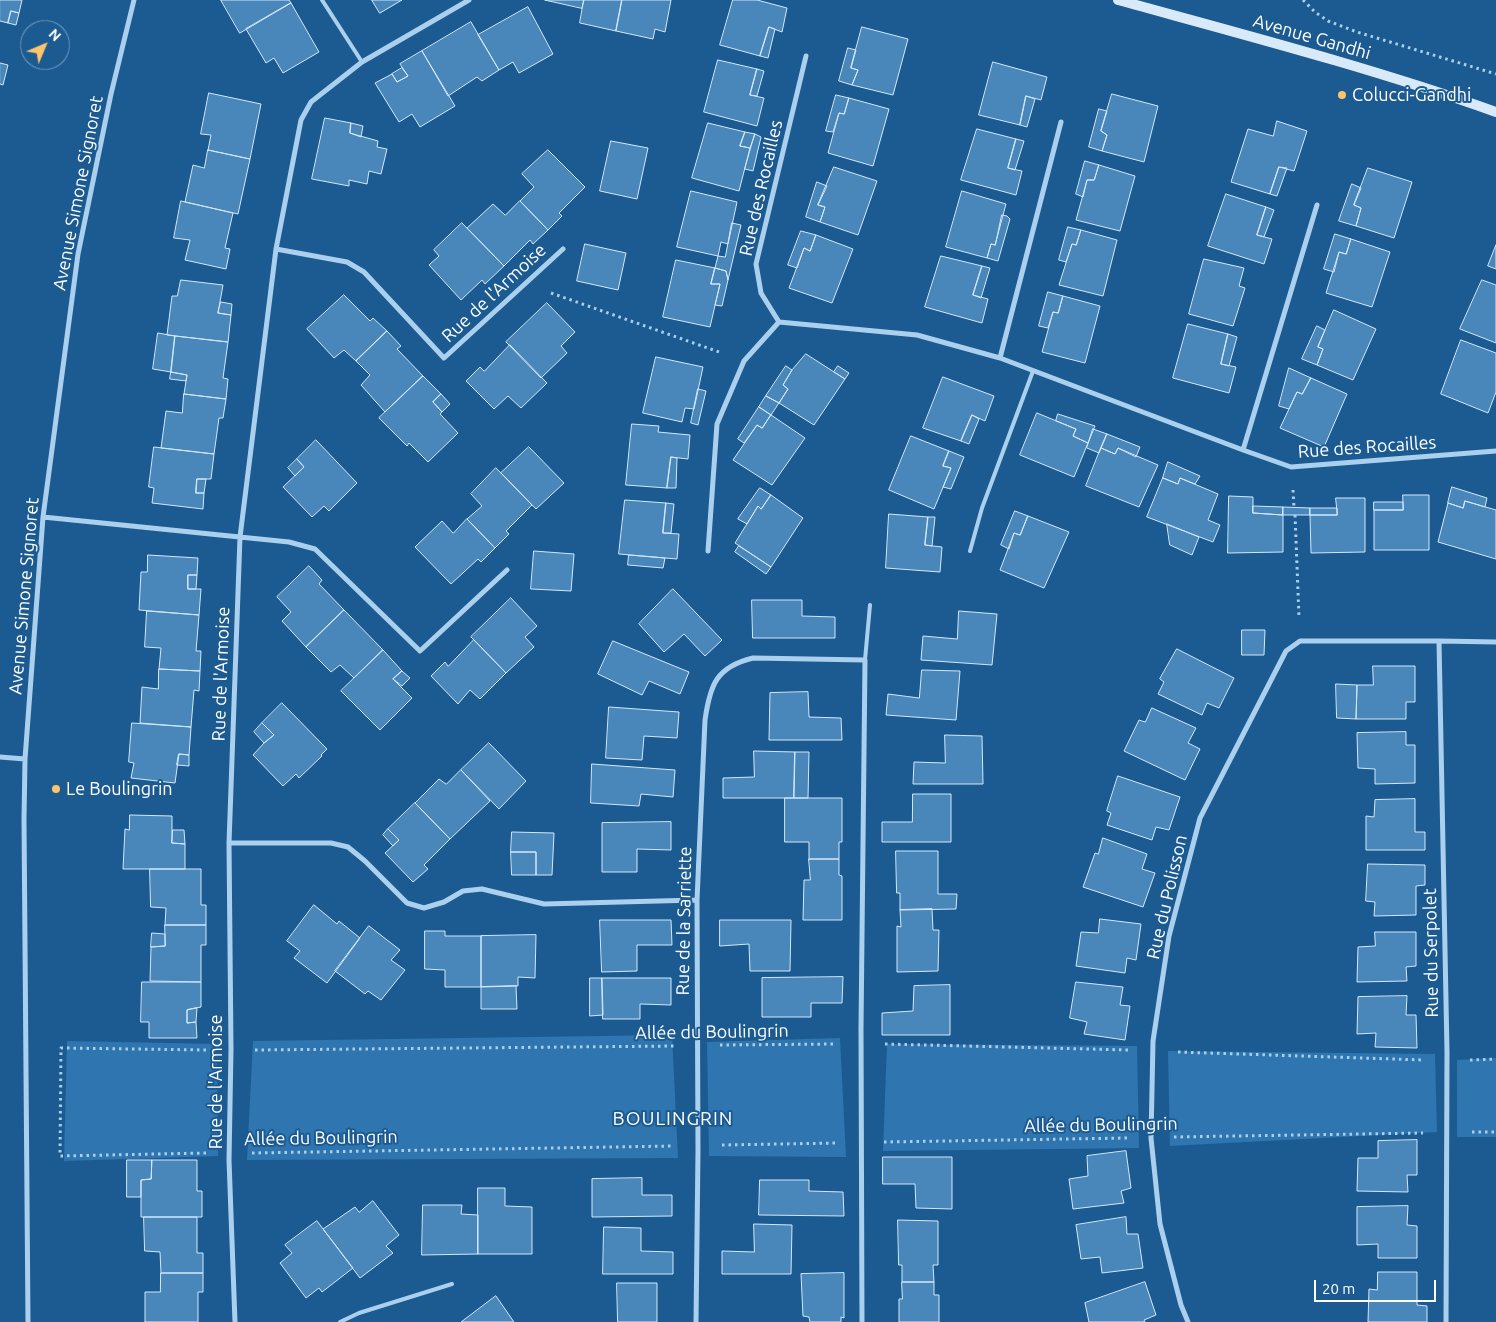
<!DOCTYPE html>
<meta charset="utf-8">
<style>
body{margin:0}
#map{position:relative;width:1496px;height:1322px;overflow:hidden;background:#1c5b91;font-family:Ubuntu,sans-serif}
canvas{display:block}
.north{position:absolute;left:20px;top:20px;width:50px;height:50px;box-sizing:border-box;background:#1c5b91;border:1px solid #779dbd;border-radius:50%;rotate:45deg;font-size:14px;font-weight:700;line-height:20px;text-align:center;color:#fff}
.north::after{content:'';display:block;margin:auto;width:18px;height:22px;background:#ffc469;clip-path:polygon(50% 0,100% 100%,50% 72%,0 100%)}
.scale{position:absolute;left:1314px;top:1280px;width:122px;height:22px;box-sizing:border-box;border:2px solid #fff;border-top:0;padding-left:6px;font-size:15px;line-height:18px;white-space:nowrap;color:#fff;-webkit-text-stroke:4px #1c5b91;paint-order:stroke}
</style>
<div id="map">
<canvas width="1496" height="1322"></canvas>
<div class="north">N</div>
<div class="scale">20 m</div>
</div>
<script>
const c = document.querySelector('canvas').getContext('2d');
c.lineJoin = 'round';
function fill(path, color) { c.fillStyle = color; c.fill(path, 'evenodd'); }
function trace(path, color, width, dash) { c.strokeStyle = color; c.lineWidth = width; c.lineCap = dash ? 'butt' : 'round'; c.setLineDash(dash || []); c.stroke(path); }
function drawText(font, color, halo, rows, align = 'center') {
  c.font = font + ' Ubuntu,sans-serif'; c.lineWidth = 4; c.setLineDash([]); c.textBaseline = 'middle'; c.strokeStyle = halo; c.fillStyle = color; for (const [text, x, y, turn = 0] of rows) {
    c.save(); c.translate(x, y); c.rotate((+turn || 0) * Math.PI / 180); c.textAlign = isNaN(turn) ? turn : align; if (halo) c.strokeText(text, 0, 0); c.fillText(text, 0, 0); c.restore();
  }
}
fill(new Path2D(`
 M672,1035l6,123 -431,2 6,-119z
 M840,1038l6,119 -137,-1 -2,-114z
 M67,1041l150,3 1,112 -154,5z
 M887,1044l250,2 2,102 -256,3z
 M1168,1051l267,3 2,78 -267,14z
 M1496,1058v79h-39v-77z`), '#2f75af');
const building = new Path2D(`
 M0,0h22l-3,13 -8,-2 -3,12 -8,-2z
 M221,0h68l2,3 -51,30z
 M372,0h30l-22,13z
 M545,0h39l-2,8z
 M584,0h38l-6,31 -36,-8z
 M622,0h49l-6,32 -10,-3 -2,10 -37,-8z
 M733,0h24l30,8 -5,24 -13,-5 -9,29 -40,-11z
 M291,3l28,49 -36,21 -9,-15 -8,5 -20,-34z
 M528,7l25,47 -34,19 -6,-11 -14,8 -21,-35z
 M11,11l8,2 -3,12 -8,-2z
 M471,22l28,48 -17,11 -5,-4 -29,19 -26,-45z
 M769,27l6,2 -7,29 -8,-2z
 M862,27l46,12 -15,56 -41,-10 6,-15 -7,-2z
 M848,48l8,2 -5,18 7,2 -6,15 -13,-4z
 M422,51l33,55 -35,21 -8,-13 -13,8 -24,-39 17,-9 5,8 11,-6 -8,-12z
 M718,60l39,9 -7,26 14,3 -7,28 -53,-14z
 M993,62l54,15 -6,23 -15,-4 -6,29 -41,-10z
 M0,63l8,2 -5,20 -3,-1z
 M402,68l6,8 -11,6 -5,-8z
 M757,69l7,2 -7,25 -7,-1z
 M209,93l52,11 -11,55 -42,-9 3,-15 -10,-1z
 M1112,94l46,12 -14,56 -42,-11 5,-16 -6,-4z
 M836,95l13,3 -5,16 -5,-1 -6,19 -7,-1z
 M1026,96l9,3 -8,28 -7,-2z
 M849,98l40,11 -16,57 -45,-13 11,-40 5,1z
 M1099,109l8,2 -6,20 6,4 -5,16 -13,-4z
 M325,118l26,5 -1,10 28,8 -1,6 10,2 -6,25 -12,-3 -2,13 -18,-4v6l-37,-7z
 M1277,121l30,10 -13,40 -15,-4 -9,27 -39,-12 17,-53 25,7z
 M351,123l12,3 -2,11 -11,-4z
 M708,123l37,9 -5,14 10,2 -11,43 -47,-13z
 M977,129l39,10 -8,29 14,3 -6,24 -55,-15z
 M745,132l10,2 -5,14 -10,-2z
 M755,134l6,3 -8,34 -8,-2z
 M1016,139l8,2 -9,29 -7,-2z
 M611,141l37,7 -11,51 -37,-8z
 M208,150l42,9 -12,55 -53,-12 8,-37 11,3z
 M548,150l37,37 -26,26 3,3 -14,14 -28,-29 14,-14 -12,-13z
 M1085,161l14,4 -5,15h-7l-4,17 -7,-3z
 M1099,165l36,11 -15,55 -44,-11 11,-40h7z
 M834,167l43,14 -19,54 -38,-13 5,-15 -7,-2z
 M1279,167l8,1 -10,28 -7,-2z
 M1368,168l44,14 -18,56 -38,-12 5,-18 -7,-3z
 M817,182l10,4 -9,19 7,2 -5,15 -14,-5z
 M1352,184l9,4 -7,17 7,3 -5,18 -17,-5z
 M691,191l46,11 -9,42 -7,-2 -3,14 -41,-9z
 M962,191l44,13 -11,41 -4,-1 -4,14 -41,-11z
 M1226,194l40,13 -9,28 15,4 -8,25 -56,-18z
 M181,201l52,12 -8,35 5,1 -4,20 -41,-9 5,-20 -16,-2z
 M520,201l28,29 -15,14 -3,-4 -26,26 -37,-38 26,-24 12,11z
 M1266,207l8,3 -10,27 -7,-2z
 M1002,215l5,1 3,3 -12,42 -11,-3 4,-14 4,1z
 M462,223l42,43 -19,18 -3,-4 -21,20 -32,-35 10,-9 -5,-6z
 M732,223l9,2 -13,55 -2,-9 -11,-3 3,-12 7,1z
 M1068,227l13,3 -5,15 -4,-1 -6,18 -7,-2z
 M1081,230l36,10 -14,56 -44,-11 13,-41 4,1z
 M801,231l15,4 -6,16 -6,-3 -7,20 -9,-3z
 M1335,234l16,5 -5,15 -7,-2 -5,20 -10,-3z
 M816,235l37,14 -21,54 -43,-15 15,-40 6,3z
 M1351,239l39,13 -18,55 -46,-14 13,-41 7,2z
 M585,244l41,9 -8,37 -41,-9z
 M1496,245v24l-8,-3z
 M941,256l41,10 -9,29 15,4 -6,24 -57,-16z
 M1204,259l40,9 -5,18 6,2 -12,38 -44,-12z
 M676,260l39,8 -4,16h9l-10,43 -47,-10z
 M982,266l8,2 -9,30 -8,-3z
 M715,268l11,3 2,9 -6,26 -7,-1 5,-21h-9z
 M181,280l42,5 -5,28 13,2 -3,27 -61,-7 5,-39h5z
 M1482,280l14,5v58l-36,-14z
 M1048,292l15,4 -5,17 -5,-1 -5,16 -9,-2z
 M344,295l26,26 3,-3 14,13 -31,30 -12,-11 -10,8 -27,-29z
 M1063,296l37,10 -15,57 -43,-11 11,-40 5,1z
 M221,302l11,2 -1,11 -13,-2z
 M547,303l28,29 -14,14 6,7 -26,25 -35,-36z
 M1334,310l42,19 -23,51 -36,-15 6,-16 -5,-2z
 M1188,324l40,10 -7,30 15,3 -7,26 -56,-15z
 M1317,326l8,4 -7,17 5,2 -6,16 -15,-6z
 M387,331l14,15 -4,3 26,27 -38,36 -24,-27 9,-10 -14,-14z
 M158,333l17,3 -4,36 -18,-3z
 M1228,334l9,3 -8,29 -8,-2z
 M175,336l53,6 -5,36 5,1 -2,20 -42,-5 3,-19 -16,-3z
 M1461,340l35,13v39l-8,21 -47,-19z
 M510,345l37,38 -26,25 -13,-12 -14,13 -28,-28 14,-14 4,4z
 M806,354l39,25 -31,46 -35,-22 9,-14 -5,-4 9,-15z
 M656,357l47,10 -9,42 -9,-1 -3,14 -39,-9z
 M786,366l6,4 -9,15 5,4 -9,14 -13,-7z
 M838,366l11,7 -4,6 -11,-7z
 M1289,368l22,10 -9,16 -5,-2 -8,17 -10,-3z
 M171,372l16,3 -1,6 -16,-2z
 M423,376l18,18 -8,8 9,10 -2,2 18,19 -30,29 -19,-19 -2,3 -28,-28z
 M943,377l51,19 -9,25 -13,-6 -11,26 -38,-13z
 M1311,378l36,16 -23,53 -44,-19 17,-36 5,2z
 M698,389l8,2 -8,34 -7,-2z
 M184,394l42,5 -3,19h-4l-5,36 -53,-6 5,-37 16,2z
 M441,394l9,10 -8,8 -9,-10z
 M766,396l13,7 -8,12 -12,-8z
 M759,407l12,8 -9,13 -5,-3 -13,18 -6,-4z
 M1037,413l39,16 -3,7 15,7 -14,34 -54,-22z
 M1058,414l37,12 -7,17 -15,-7 3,-7 -20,-8z
 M771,415l34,23 -33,47 -39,-25 24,-35 5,3z
 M972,415l7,4 -10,25 -8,-3z
 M632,424l27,2 -1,6 32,3 -2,24 -17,-2 -4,31 -41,-3z
 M1093,429l14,5 -8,19 -12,-5z
 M1107,434l33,13 -4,10 -18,-9 -3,6 -14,-6z
 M911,436l38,15 -6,15 8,2 -17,41 -45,-19z
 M316,440l41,43 -28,28 -5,-5 -12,11 -29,-30 21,-20 -7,-8z
 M154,447l60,7 -3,25h-14l-1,14h8l-1,16 -51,-6 2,-15 -5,-1z
 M529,447l35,36 -28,26 -35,-36z
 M1101,448l14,6 3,-6 40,17 -19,42 -53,-21z
 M949,451l15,6 -13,32 -8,-2 8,-19 -8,-2z
 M671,457l6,1 -1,30h-9z
 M297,459l7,8 -9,9 -7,-8z
 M1168,462l32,14 -5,8 -15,-6 -2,6 -15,-6z
 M496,468l36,37 -26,26 3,3 -14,14 -28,-29 15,-13 -11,-12z
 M1163,478l15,6 2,-6 38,16 -10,26 12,5 -7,17 -66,-25z
 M197,479h9l-2,14h-8z
 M1452,487l35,11 -2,9 -20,-6 -2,7 -15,-5z
 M760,488l11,7 -10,14 -3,-3 -11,18 -9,-5z
 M771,495l32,23 -32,49 -36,-24 23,-37 3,3z
 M1403,495h26v55h-55v-40h29z
 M1229,496l24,1v16l30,2v37l-55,1z
 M1336,498h29v54l-54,1 -1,-38h27z
 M625,500l41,3 -3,30 16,1 -2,25 -58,-5z
 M1465,501l31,9v49l-58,-17 10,-39 15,5z
 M1374,502h29v8h-29z
 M666,503l8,1 -3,29h-8z
 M1253,506l30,1v8l-30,-2z
 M1283,507l27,1v7h-27z
 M1310,508h27v7h-27z
 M1015,511l13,5 -8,19 -6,-2 -5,16 -8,-4z
 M889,514l39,3 -3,28 17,2 -2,25 -54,-4z
 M1028,516l41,16 -25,56 -44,-18 14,-37 6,2z
 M928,517h7l-3,29 -7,-1z
 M467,519l28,29 -14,14 -3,-3 -27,25 -36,-37 27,-26 11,12z
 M1167,524l32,13 -7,18 -22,-10z
 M739,546l32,21 -5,7 -31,-22z
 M534,551l40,3 -3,37 -40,-2z
 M148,555l50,3 -1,17h-9v14h13l-2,26 -60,-5 2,-38h6z
 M629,555l36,3 -2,10 -35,-3z
 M309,566l13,14 -3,4 25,26 -38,37 -24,-26 9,-9 -14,-15z
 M188,575h9l-1,14h-8z
 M673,589l49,51 -17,16 -21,-22 -20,18 -25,-28z
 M511,598l26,28 -12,11 9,10 -28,26 -35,-36z
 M752,600h50v16l33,1v21h-82z
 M344,610l39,40 -29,28 -14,-13 -9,7 -25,-25z
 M147,611l52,4 -3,36h5l-1,20 -41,-2 2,-21 -16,-1z
 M959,611l38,3 -5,51 -71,-5 2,-24 34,3z
 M1242,630h23l-1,25h-22z
 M474,640l32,33 -26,26 -10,-9 -12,14 -27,-28 14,-14 3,4z
 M613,641l76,31 -9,22 -31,-13 -7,14 -44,-21z
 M1177,649l57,29 -15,30 -12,-5 -5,12 -44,-21 6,-12 -4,-3z
 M383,650l19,21 -9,8 19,19 -32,32 -39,-39z
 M1373,666h42v36h-9v17h-50l1,-34h16z
 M159,669l41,2 -1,20 -5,-1 -3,37 -51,-4 2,-36 16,2z
 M922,670l38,1 -4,49 -70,-5 2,-21 31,4z
 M402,671l8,7 -8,8 -9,-7z
 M1336,684l21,1 -1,34 -19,-1z
 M808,692l1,25 32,1 1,22h-73l1,-47z
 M282,703l45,46 -6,6 1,1 -23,22 -3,-4 -13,12 -30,-31 11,-12 10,-8 -12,-12z
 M609,707l70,5 -2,26 -33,-2 -2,24 -36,-2z
 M1152,708l44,20 -8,15 12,6 -15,31 -61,-29 15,-31 6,2z
 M132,723l59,4 -2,28 -10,-1 -4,29 -44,-5 3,-15 -5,-1z
 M262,723l12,12 -10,8 -10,-11z
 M1406,732v13h9v38l-40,1v-15l-17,-1 -1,-35z
 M945,735l37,1 1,48h-70l1,-22 31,1z
 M489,743l37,38 -27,28 -38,-39z
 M754,751l41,1 -1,46h-71v-20l31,-1z
 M795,752h14l-1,46h-14z
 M179,754l10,1v11l-12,-1z
 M592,764l83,6 -2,27 -32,-3 -2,12 -48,-3z
 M461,770l29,31 -40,38 -35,-36 24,-24 7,5z
 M1118,776l62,21 -11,33 -13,-3 -4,13 -45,-15 4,-12 -4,-2z
 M913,794h38v48h-69v-20h30z
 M785,798h57v44h-3v17h-30v-17h-24z
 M1415,799v33h10v18h-59v-34l8,1 1,-17z
 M415,803l35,36 -26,26 4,4 -15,13 -28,-29 14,-13 -11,-11z
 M130,815l42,1v27l13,1v25h-62l2,-40 4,1z
 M671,822v28l-34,-1v23h-35v-49z
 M388,829l11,11 -6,6 -10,-11z
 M173,830h11l1,14 -13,-1z
 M512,832l42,1 -2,42h-16v-23h-25z
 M1103,838l44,16 -5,15 13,4 -12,34 -60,-20 12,-34 3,1z
 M896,851h42v43h19l-1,15 -56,1v-17h-3z
 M511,852h25v23h-24z
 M809,859h30v16l3,1v44h-39l1,-40h6z
 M1368,864l57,1v20l-9,1v29l-42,1 1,-14 -9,-1z
 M150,869h51v36h5v20h-41l1,-17 -15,-1z
 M314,905l23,19 2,-3 21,17 -33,45 -33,-25 6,-7 -13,-10z
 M932,909l1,21h6l-1,41 -41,1v-46l4,1 -1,-17z
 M1100,919l41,5 -5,36 -9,-2 -2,15 -49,-7 5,-34 17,1z
 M600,920h71l1,25h-35v26l-35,1z
 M720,920h71l-1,51h-40l-1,-27 -29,2z
 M165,925h41v20h-5v37l-51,-1 1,-34 14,-1z
 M369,926l31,24 -9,10 14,10 -24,30 -13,-9 -3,3 -30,-23z
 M425,931h20v5h36v51h-36v-17l-20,-1z
 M1375,932h41v34l-10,1 1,14 -50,1 1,-35 17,-1z
 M152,933l13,1v12l-14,1z
 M536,935l-1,43 -17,-1v9l-37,1v-51z
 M843,977l-1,26h-31v14h-49v-39z
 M590,978h12l1,37 -13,1z
 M602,978h69v27l-31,-1v15h-37z
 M142,982h59v25l-14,3v13l9,-1 1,16h-48v-16h-8z
 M1076,982l47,5 -3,18 10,1 -5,34 -41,-6 3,-12 -17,-4z
 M950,985v50h-68v-22l31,-2 1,-25z
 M516,986l1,23h-36v-22z
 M1407,996l-1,19h10l1,33 -42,-1 1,-14 -19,1 1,-37z
 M197,1008l-1,14 -9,1v-13z
 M1417,1140v35h-10l1,17 -51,-1 1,-33h20v-17z
 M1126,1151l5,37 -10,3 3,12 -51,6 -4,-30 19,-3 -1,-20z
 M883,1157h69v52l-36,-1 -1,-24h-32z
 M127,1160h25l-1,19 -10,1v17h-14z
 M152,1160h45v31h5v26h-61v-37l10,-1z
 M642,1178v17h30v21l-80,1v-38z
 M760,1180h49v11l34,1 1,24 -85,-1z
 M478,1188h27v18l27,1v47h-54z
 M373,1201l26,34 -13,11 7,7 -33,25 -37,-49 32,-22 4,5z
 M423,1205h39l-1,9 17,1v39l-56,1z
 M1408,1206l-1,19 10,1v32h-39v-14l-21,1v-38z
 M144,1217h53v36h6v20h-42l-1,-21 -15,-1z
 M1126,1217l1,17h11l5,34 -41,5 -2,-16 -19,2 -5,-34z
 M898,1220l40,1v44h-5l1,17h-32v-17h-3z
 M317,1221l36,47 -31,24 -3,-4 -13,10 -26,-35 12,-10 -7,-8z
 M754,1224l38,1 -1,49h-69v-23l32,1z
 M604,1227l37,1v23l32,1v22h-70z
 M1378,1272h39v33l10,1v16h-59l1,-33 8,1z
 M161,1273h42v19h-5v30h-53v-30h15z
 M844,1273v45l-3,-1v5h-31l-1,-5 -6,-1 -2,-42z
 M902,1282h32v13h5v27h-40v-23h3z
 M1145,1282l11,33 -12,5 1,2h-56l-4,-19z
 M617,1283h40v39h-39z
 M496,1296l18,26h-53l8,-6z`);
fill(building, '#4987ba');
trace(building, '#d2e8fa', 1);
trace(new Path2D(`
 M1303,0l12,12 13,9 29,11 139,42
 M551,293l171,60
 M1293,490l1,18
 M1295,515l4,102
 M885,1044l244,6
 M720,1045l117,-1
 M255,1050l419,-4
 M1178,1052l246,8
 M1470,1060l26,-1
 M1472,1132h24
 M1174,1137l249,-4
 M884,1142l244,-4
 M722,1145l116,-2
 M206,1153l-146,3 1,-108 146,2
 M252,1153l421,-7`), '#abd0ee', 3, [2.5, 4]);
trace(new Path2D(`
 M322,0l40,62
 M970,551l12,-43 51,-137
 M865,660l5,-55
 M340,1322l19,-9 93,-29`), '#abd0ee', 4);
trace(new Path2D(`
 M806,56l-50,208 5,29 18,29 138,13 83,23 243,92
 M1317,205l-74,245 48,17 205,-16
 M276,249l71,13 17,10 80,86 119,-109
 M1000,358l61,-236
 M43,517l246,25 26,7 105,102 87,-81
 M708,551l9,-127 27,-63 35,-39
 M0,757l25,2
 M229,843h102l17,4 17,14 42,42 17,5 20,-6 19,-11 19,-2 62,15 153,-4
 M28,1322l-4,-503 1,-60 18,-242 35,-263 33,-160 23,-94
 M235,1322l-6,-162 2,-110 -2,-207 11,-306 36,-288 25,-129 10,-18 51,-40 107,-62
 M696,1322l2,-172 -1,-250 8,-180c5,-35 11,-53 48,-62l112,2 -4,368 1,294
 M1188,1322l-7,-17 -21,-81 -9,-86 2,-97 16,-105 31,-118 86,-167 14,-10h139
 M1446,1322l1,-270 -8,-411 57,1`), '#abd0ee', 5);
trace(new Path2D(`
 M1118,0c127,35 254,68 378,112`), '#d8eafa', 10);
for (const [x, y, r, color] of [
 [1342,95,5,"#ffc469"],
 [56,789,5,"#ffc469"]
]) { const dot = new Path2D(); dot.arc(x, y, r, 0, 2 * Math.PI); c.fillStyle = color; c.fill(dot); trace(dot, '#1c5b91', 2); }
drawText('18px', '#fff', '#1c5b91', [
 ["Avenue Gandhi",1312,37,16],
 ["Rue des Rocailles",761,188,-77],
 ["Avenue Simone Signoret",78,193,-79],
 ["Rue de l'Armoise",494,293,-43],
 ["Rue des Rocailles",1367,447,-4],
 ["Avenue Simone Signoret",24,596,-85],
 ["Rue de l'Armoise",221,674,-88],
 ["Rue du Polisson",1167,897,-77],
 ["Rue de la Sarriette",684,921,-89],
 ["Rue du Serpolet",1431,953,-91],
 ["Allée du Boulingrin",712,1032,-1],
 ["Rue de l'Armoise",216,1082,-90],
 ["Allée du Boulingrin",1101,1125,-1],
 ["Allée du Boulingrin",321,1138,-1]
]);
drawText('18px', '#fff', '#1c5b91', [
 ["Colucci-Gandhi",1352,95],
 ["Le Boulingrin",66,789]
], 'left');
c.letterSpacing = '1px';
drawText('19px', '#fff', '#1c5b91', [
 ["BOULINGRIN",673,1119]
]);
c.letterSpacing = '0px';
</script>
